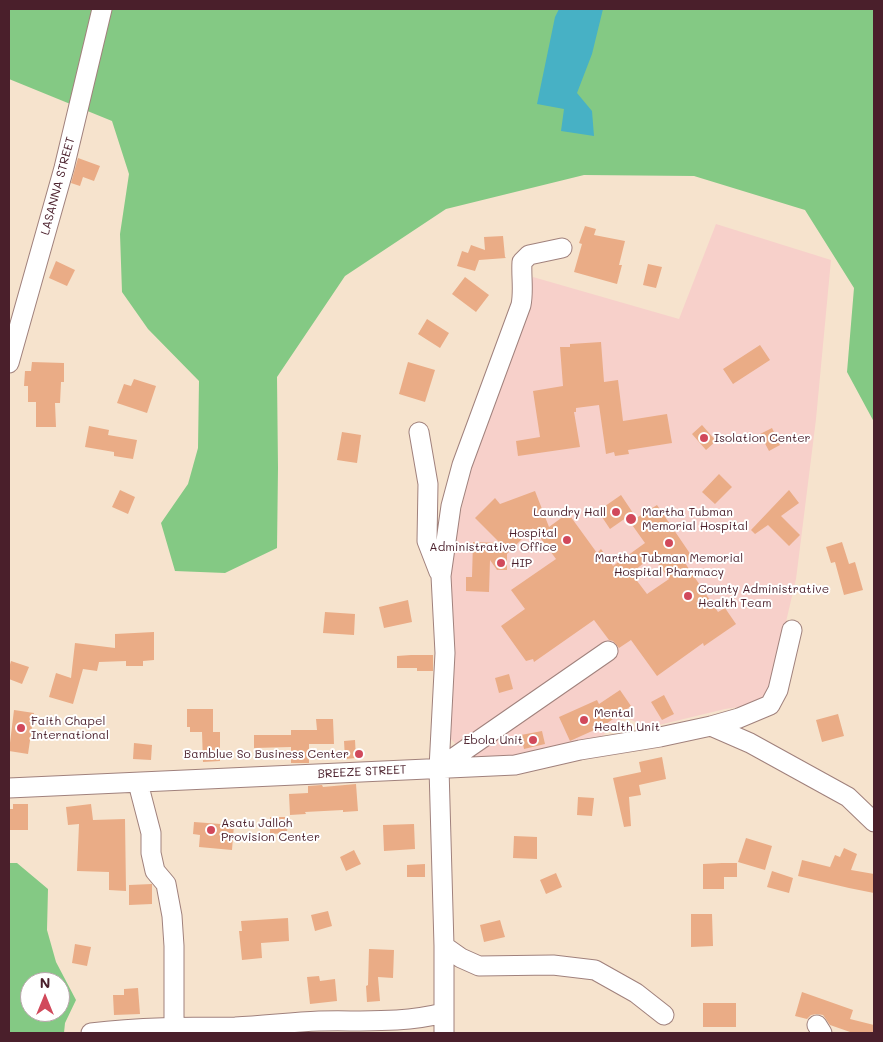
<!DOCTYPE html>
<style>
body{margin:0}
#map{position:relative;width:883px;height:1042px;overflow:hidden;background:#f6e3cd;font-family:Mali,sans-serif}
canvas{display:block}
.frame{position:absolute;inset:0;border:10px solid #4a1f2b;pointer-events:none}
.north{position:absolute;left:20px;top:972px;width:50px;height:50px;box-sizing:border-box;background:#fff;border:1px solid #b7a5aa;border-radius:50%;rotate:0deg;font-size:14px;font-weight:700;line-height:20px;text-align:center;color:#4a1f2b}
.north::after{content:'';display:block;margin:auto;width:18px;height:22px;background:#d1495b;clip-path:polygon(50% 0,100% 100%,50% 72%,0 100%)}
</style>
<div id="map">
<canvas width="883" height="1042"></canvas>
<div class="frame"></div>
<div class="north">N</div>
</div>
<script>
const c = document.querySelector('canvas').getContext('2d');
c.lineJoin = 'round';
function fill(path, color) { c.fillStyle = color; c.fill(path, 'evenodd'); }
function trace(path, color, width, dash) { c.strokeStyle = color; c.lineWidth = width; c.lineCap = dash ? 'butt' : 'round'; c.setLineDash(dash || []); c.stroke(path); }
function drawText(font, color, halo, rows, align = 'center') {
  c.font = font + ' Mali,sans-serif'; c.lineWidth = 4; c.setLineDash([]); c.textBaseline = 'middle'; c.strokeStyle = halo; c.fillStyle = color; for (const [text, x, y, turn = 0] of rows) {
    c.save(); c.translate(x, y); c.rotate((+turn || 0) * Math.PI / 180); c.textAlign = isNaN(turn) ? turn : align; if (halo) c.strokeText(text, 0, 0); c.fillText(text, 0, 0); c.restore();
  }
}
fill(new Path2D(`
 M716,224l115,36 -15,159 -20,160 -29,124 -42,6 -66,16h-17l-17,-8 -24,20 -125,28 -26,-27 -4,-164 26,-111 61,-186 146,42z`), '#f7d0ca');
fill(new Path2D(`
 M9,9h865v413l-27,-50 7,-84 -49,-78 -111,-34 -110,-1 -138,34 -101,67 -68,101 1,91 -1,80 -52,25 -50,-2 -14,-48 27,-39 10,-36 1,-67 -51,-52 -26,-37 -2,-58 9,-60 -17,-53 -103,-42z
 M9,863h8l31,26 -1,41 9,32 20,38 -11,23 -1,10h-55zM30,982h30v30h-30z`), '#84c984');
fill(new Path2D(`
 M559,9h44l-11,45 -15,39 15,18 2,25 -33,-5 3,-22 -27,-5 18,-87z`), '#47b1c5');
fill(new Path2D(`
 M78,158l22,8 -6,15 -11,-4 -3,9 -9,-3z
 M585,226l11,3 -2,6 31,6 -6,24h3l-5,19 -43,-12 8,-28 -3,-1z
 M503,236l2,21 1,1 -27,2 -4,11 -18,-5 5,-15 6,2 3,-8 14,5 -1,-13z
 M56,261l19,9 -8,16 -18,-8z
 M648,264l14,3 -6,21 -13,-3z
 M465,277l24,18 -13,17 -24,-18z
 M427,319l22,14 -9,15 -22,-14z
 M601,342l3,40 14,-2 5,41 44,-7 5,29 -44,7 1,4 -14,2 -1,-4 -8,2 -7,-49 -23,3v4h-2l6,35 -62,9 -2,-15 24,-4 -7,-46 30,-5 -3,-39h10v-3z
 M760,345l10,15 -37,24 -10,-15z
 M32,362l32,1v19h-3l-1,21h-5l1,24h-20v-25h-8v-16h-4l1,-15h6z
 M408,362l27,8 -10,32 -26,-8z
 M134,379l22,7 -9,27 -30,-10 7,-19 7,2z
 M702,425l14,16 -10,9 -14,-16z
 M89,426l20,4 -1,5 29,5 -4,19 -19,-3v-4l-29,-5z
 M772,428l8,17 -11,6 -9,-17z
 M342,432l19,3 -4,28 -20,-3z
 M719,474l13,13 -17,17 -13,-12z
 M120,490l15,7 -7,17 -16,-7z
 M789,490l10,13 -18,13 19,19 -11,11 -21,-21 -13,9 -4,-4z
 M535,491l14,36 19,-14 29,40 4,-4 12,17 32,-23 -15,-21 27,-17 36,53 -8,5 33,49 7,-4 11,16 -32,22 -1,-3 -46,33 -26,-36 -12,8 -6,-7 -4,-1 -15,-20 -60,42 -1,-3 -7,2 -25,-35 24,-17 -14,-19 45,-31 -23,-31 -26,26v16h-10l-7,-10 -1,32 -23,-1v-14h6l1,-35 27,1 -25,-25 20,-20 5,6zM653,556l16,23 -22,15 -16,-21z
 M621,495l12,18 -23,16 -12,-18z
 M842,542l7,22 6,-2 8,28 -19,5 -9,-33 -4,1 -5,-16z
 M408,600l4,22 -28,6 -5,-21z
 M325,612l30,2 -1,21 -31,-2z
 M154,632v28l-11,1v5h-17v-5l-27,1 -2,9 -14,-2 -10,35 -24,-7 7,-24 15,5 4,-35 40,5v-14z
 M411,655h22v16h-16v-3h-20v-12z
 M11,661l18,6 -7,17 -13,-5v-11z
 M509,674l4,15 -14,4 -4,-15z
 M620,690l11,16 -29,21 -1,-5v5l-31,14 -11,-24 38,-17 2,4z
 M664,695l10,19 -12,6 -11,-18z
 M187,709h26v23h7v29l-17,1 -1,-30h-12v-5h-3z
 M14,710l20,3 -6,41 -19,-3z
 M838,714l6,22 -22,6 -6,-22z
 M316,719h17l1,25h-25v19h-18v-16l-37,1v-13h37v-5h26z
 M542,731l3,13 -21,5 -3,-14z
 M355,740l1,18 -11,1 -1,-18z
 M134,743l18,2 -1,15 -18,-1z
 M662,757l4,22 -27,6 2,10 -12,2 2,29 -7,1 -11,-49 28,-6 -2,-10z
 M356,784l2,27 -15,1v-2l-38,2 1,2 -16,1 -1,-21 19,-1v-7l14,-1 1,2z
 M578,797l16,1 -2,18 -15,-1z
 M13,804h15v26h-19v-21h4z
 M91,804l2,16 32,-1 1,72 -17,-1v-18l-32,-1 2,-47 -11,1 -2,-18z
 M270,817h18l-1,16 -17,1z
 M194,822l40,3 -2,25 -33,-3 1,-12 -7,-1z
 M414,824l1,25 -31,2 -1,-26z
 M514,836l23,1v22l-24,-1z
 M746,838l26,8 -7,24 -27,-8z
 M844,848l13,6 -6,16 23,4v19l-25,-5 -51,-12 4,-16 28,7 5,-12 5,2z
 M354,850l7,14 -15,7 -6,-14z
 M722,863h15v14h-13v12h-21v-25z
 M425,864v13h-18v-12z
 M772,871l21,7 -4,15 -22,-6z
 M556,873l6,14 -16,7 -6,-14z
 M152,884v20l-23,1v-20z
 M328,911l4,15 -17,5 -4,-16z
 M691,914h21l1,32 -22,1z
 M288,918l1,23 -28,2 1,15 -20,2 -3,-29h3l-1,-10z
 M500,920l5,17 -21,5 -4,-17z
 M75,944l16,3 -4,19 -15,-3z
 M369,949l25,1 -1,28 -15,-1 2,24 -13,1 -1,-16 2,-1z
 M319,976l1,5 15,-2 2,22 -27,3 -3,-27z
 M138,988l2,26 -26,1 -1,-20h11v-6z
 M802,992l51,18 -3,9 24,6v8h-21l-23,-8 -7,-10 -6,-1 -6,1 -4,4 -12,-3z
 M703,1003h33v24h-33z`), '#eaac86');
const minor = new Path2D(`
 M9,363l55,-195 38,-159
 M419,432l9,52 -1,57 12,31
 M711,726l39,17 98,54 26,25
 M439,768l169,-117
 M138,783l13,50v20l4,18 11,13 6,32 2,30v87
 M9,788l506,-23 65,-15 80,-13 51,-11 28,-8 31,-13 8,-15 14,-60
 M444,946l17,12 18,8 74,-1 42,5 41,23 28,22
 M817,1025l5,8
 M91,1033c48,-6 97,-6 144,-6 28,-1 56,-5 84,-6 43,-1 82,3 124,-8
 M444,1033v-87l-5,-178 6,-115 -4,-77 10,-70 11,-41 59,-160c3,-15 0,-28 1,-43l7,-7 33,-7`);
trace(minor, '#a0817c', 21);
trace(minor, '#fff', 19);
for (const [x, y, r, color] of [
 [704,438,5,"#d1495b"],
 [616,512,5,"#d1495b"],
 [631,519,6,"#d1495b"],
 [567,540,5,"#d1495b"],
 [669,543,5,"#d1495b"],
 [501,563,5,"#d1495b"],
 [688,596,5,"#d1495b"],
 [584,720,5,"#d1495b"],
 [21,728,5,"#d1495b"],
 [533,740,5,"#d1495b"],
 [359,754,5,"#d1495b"],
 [211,830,5,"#d1495b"]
]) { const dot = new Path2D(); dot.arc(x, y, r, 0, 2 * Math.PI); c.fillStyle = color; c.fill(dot); trace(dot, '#fff', 2); }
drawText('12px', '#4a1f2b', '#fff', [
 ["LASANNA STREET",58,186,-75],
 ["BREEZE STREET",362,772,-3]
]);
drawText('12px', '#4a1f2b', '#fff', [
 ["Isolation Center",714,438],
 ["Laundry Hall",606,512,"right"],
 ["Martha Tubman",642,512],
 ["Memorial Hospital",642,526],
 ["Hospital",557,533,"right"],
 ["Administrative Office",557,547,"right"],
 ["Martha Tubman Memorial",669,558,"center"],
 ["Hospital Pharmacy",669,572,"center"],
 ["HIP",511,563],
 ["County Administrative",698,589],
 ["Health Team",698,603],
 ["Mental",594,713],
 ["Health Unit",594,727],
 ["Faith Chapel",31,721],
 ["International",31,735],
 ["Ebola Unit",523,740,"right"],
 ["Bamblue So Business Center",349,754,"right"],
 ["Asatu Jalloh",221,823],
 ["Provision Center",221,837]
], 'left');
</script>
